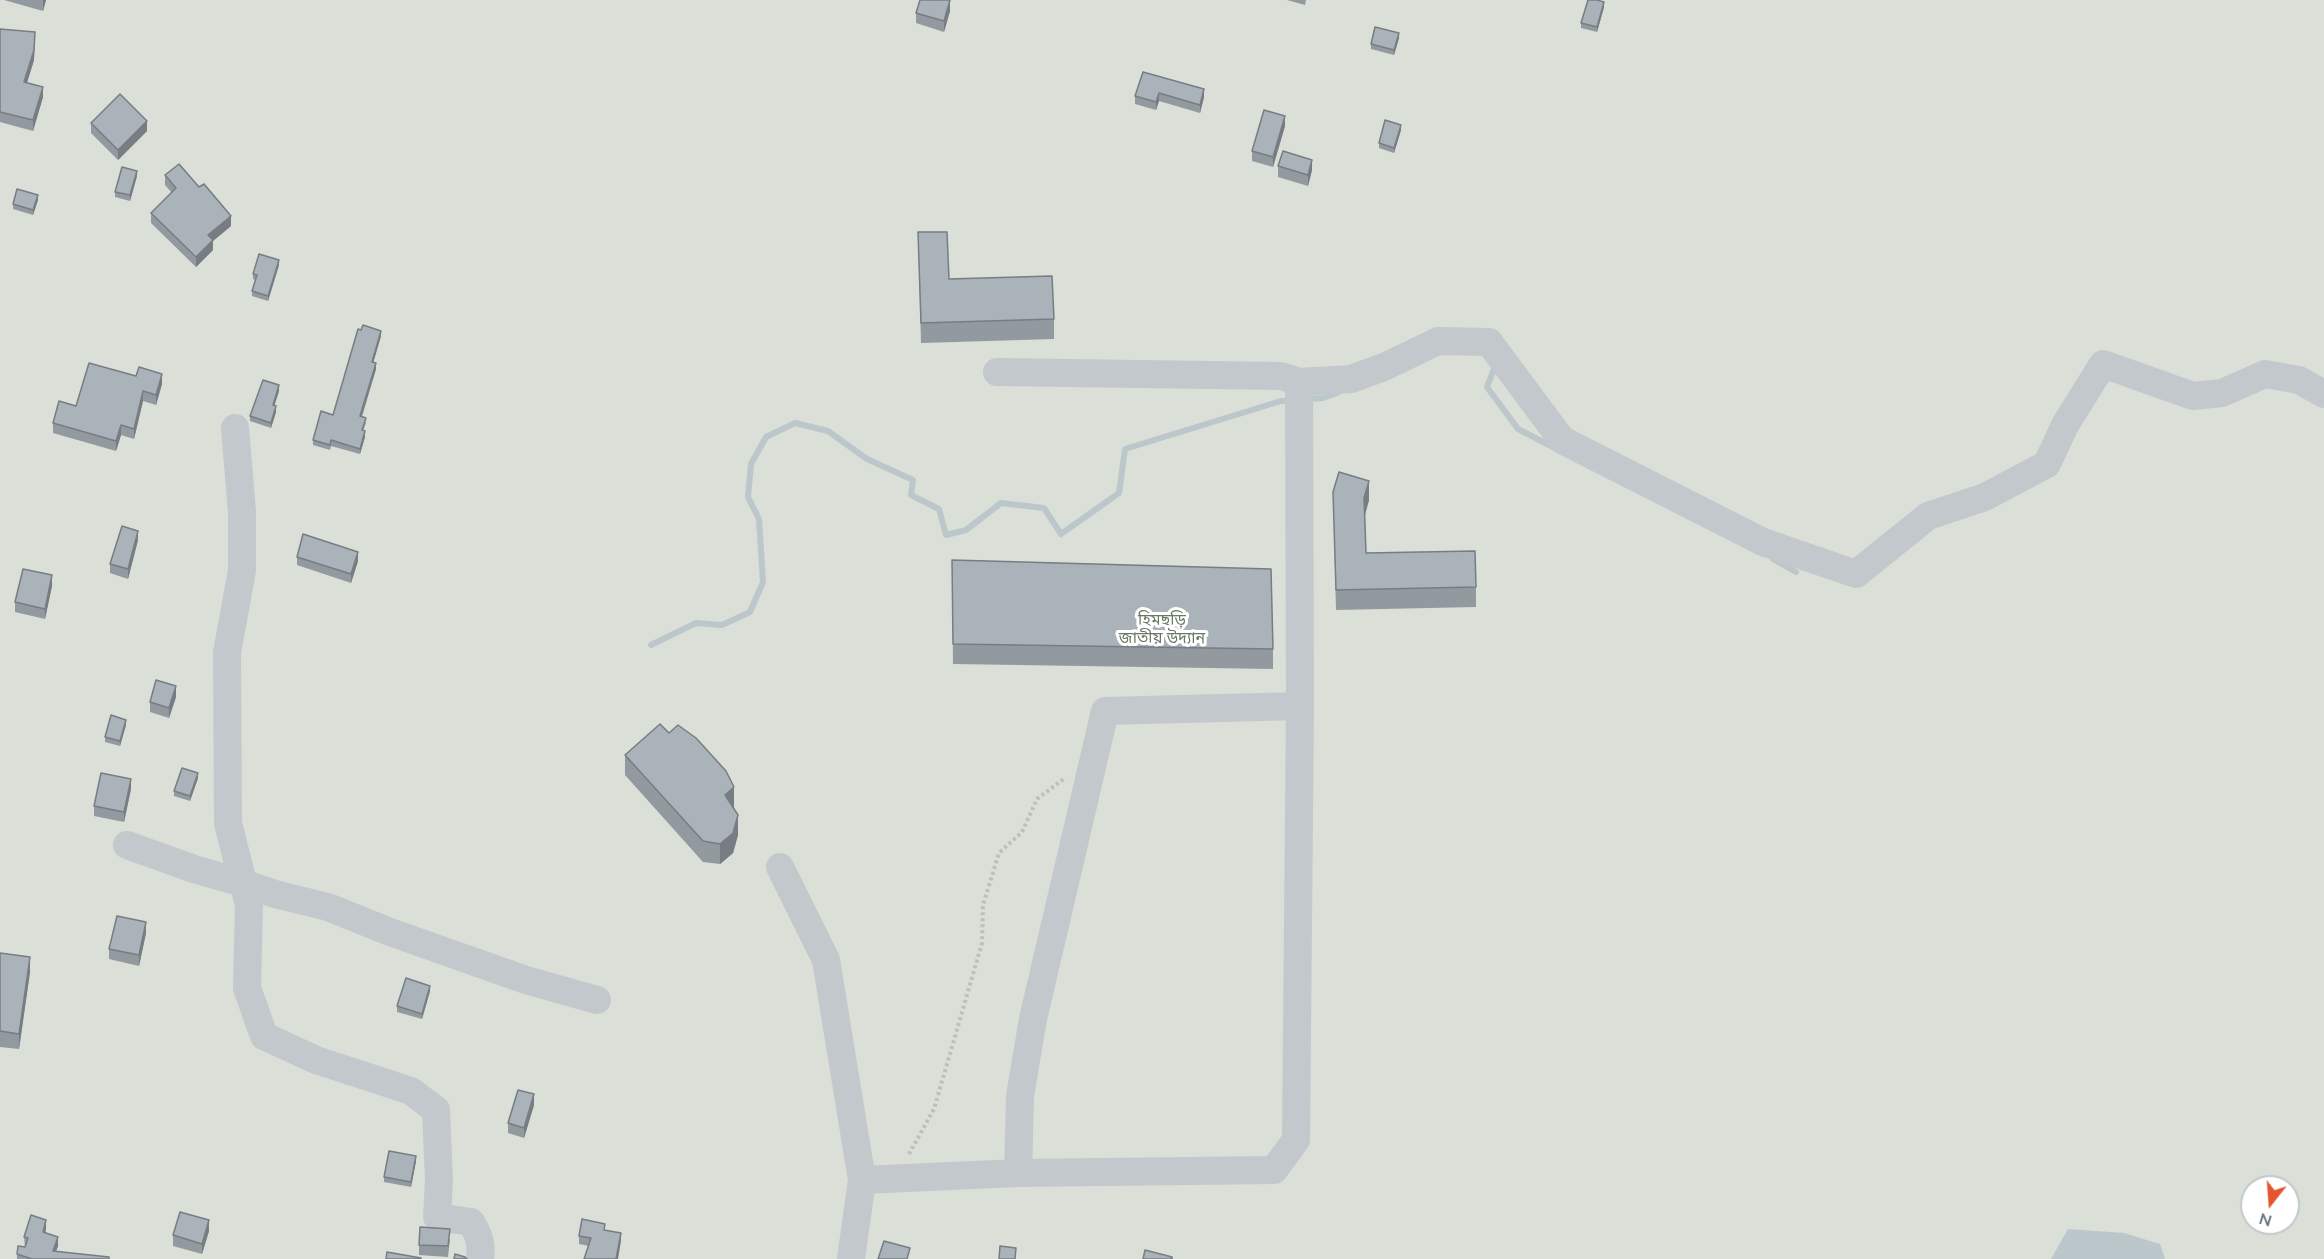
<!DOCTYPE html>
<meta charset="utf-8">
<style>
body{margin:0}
#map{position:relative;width:2324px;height:1259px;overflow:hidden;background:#fafaf8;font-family:Mulish,sans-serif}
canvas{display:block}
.north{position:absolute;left:2240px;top:1175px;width:60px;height:60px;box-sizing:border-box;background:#fff;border:2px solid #c1c8cd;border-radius:50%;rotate:197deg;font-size:16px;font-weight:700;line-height:24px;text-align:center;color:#657683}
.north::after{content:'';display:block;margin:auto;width:21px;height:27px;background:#e4572e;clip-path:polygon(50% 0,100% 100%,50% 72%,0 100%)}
</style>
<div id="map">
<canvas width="2324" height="1259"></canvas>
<div class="north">N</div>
</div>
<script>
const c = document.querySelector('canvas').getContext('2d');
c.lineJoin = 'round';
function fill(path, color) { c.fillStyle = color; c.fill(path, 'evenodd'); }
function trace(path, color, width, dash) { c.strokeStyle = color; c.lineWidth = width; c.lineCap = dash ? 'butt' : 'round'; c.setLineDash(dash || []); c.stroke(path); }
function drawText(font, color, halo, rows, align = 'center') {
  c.font = font + ' Mulish,"Noto Sans Bengali",sans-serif'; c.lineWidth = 6; c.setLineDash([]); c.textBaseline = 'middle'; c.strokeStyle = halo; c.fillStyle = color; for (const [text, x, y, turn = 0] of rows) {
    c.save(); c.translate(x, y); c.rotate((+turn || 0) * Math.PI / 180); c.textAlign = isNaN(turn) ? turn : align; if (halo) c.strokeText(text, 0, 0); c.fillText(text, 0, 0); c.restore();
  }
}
fill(new Path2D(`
 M0,0h2324v1259h-2324zM2252,1187h36v36h-36z`), '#dadfd7');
fill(new Path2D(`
 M2068,1229l56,4 36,11 5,15h-114z`), '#bbc7cb');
trace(new Path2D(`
 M1496,364l-9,23 31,42 35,18
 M1308,399l15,-1 16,-6
 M1773,559l23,13
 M651,645l45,-22 26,2 28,-13 13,-30 -4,-63 -11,-22 3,-33 15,-27 29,-14 33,8 39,28 46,21 -2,15 28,14 7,26 20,-5 35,-27 43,5 17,26 58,-41 6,-44 156,-48 11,-1`), '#bbc7cb', 6);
trace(new Path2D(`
 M909,1154l25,-45 48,-166 1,-38 16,-52 23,-21 15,-33 28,-21`), '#bbbfc2', 4, [3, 3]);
trace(new Path2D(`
 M997,372l284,4 18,6 52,-3 33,-12 54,-26 51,1 73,98 201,102 93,32 72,-58 57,-19 62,-33 18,-39 38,-61 90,32 29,-3 43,-19 34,6 25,14
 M235,428l7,84v58l-15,83 1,170 15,60 32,11 53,13 62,25 136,48 71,20
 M127,845l67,24 49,14 6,21 -2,84 17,48 52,24 95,31 25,19 3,70 -2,37 34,5c8,13 11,22 9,37
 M780,867l46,93 36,220
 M1018,1173l2,-77 13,-77 72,-308 195,-5
 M851,1259l11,-79 156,-7 256,-3 22,-30 4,-434 -1,-324`), '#c3c8cc', 28);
fill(new Path2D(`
 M4,0h42l-3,11z
 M1287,0h19l-1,5z
 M1604,7l-7,25 -16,-4v-5z
 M950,11l-6,21 -28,-9v-10z
 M0,29l35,13 -1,18 -7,23 16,14 -10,34 -33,-9z
 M1399,38l-5,17 -23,-6v-5z
 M1143,72l61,25 -4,16 -41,-12 -3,9 -21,-6v-8z
 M91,123l56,8 -29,29 -27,-27z
 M1285,126l-12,41 -21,-6v-10z
 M1401,130l-7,23 -15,-5v-5z
 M1278,166l34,4 -4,16 -30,-9z
 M165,175l66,51 -18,15v9l-17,17 -45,-44v-10l21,-20 -7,-8z
 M137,176l-7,25 -15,-4v-5z
 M38,200l-5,15 -20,-6v-5z
 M918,232l31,47 105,40v20l-133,4z
 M279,265l-11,36 -16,-5v-5l3,-11 -2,-1v-5z
 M381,336l-8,27 3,6 -14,48 4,6 -3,8 2,6 -5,17 -29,-8 -1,4 -17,-5v-5l20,-25z
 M162,384l-6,21 -13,-4 -9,38 -13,-4 -5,16 -63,-18v-10l23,-17z
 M279,391l-5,15 2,6 -5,16 -21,-7v-5z
 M1333,492l36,8 -4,16 1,37 110,34v20l-140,3z
 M138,540l-10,39 -18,-6v-9z
 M297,557l61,4 -7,22 -54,-18z
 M952,560l321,89v20l-320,-5z
 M52,586l-7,33 -30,-7v-10z
 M176,697l-7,21 -19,-6v-10z
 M126,725l-6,21 -15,-4v-5z
 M625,755l109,52 4,28 -5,18 -13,11 -17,-2 -78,-87z
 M198,778l-8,23 -16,-5v-5z
 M131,789l-7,33 -30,-6v-10z
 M146,933l-7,33 -30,-7v-10z
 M0,953l30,19 -11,77 -19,-2z
 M430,991l-8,28 -25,-7v-6z
 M534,1105l-10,33 -16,-5v-10z
 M416,1161l-5,26 -27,-5v-5z
 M46,1229l-1,4 13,13 -2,5 53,8h-92v-5l8,-7 -1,-10z
 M605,1230l16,11 -32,5 -10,-2v-8z
 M209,1231l-7,23 -29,-8v-11z
 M450,1239l-2,18 -29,-2v-10z`), '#929a9f');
fill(new Path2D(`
 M43,0h3l-3,11z
 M950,0v11l-6,21v-11z
 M1604,2v5l-7,25v-5z
 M35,32l-1,28 -10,32v-10z
 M1399,33v5l-5,17v-5z
 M43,87v10l-10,34v-11z
 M1204,89v8l-4,16v-8z
 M1159,93v8l-3,9v-8z
 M1285,116v10l-12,41v-10z
 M147,121v10l-29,29v-10z
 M1401,125v5l-7,23v-5z
 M1312,160v10l-4,16v-11z
 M137,171v5l-7,25v-6z
 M38,195v5l-5,15v-5z
 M231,216v10l-18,15v9l-17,17v-10l12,-22z
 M279,260v5l-11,36v-5z
 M381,331v5l-9,31v-5z
 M376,363v6l-16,52v-5z
 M162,374v10l-6,21v-10z
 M279,385v6l-6,19v-5z
 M143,391v10l-9,38v-10z
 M276,406v6l-5,16v-5z
 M121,425v10l-5,16v-10z
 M365,431v6l-5,17v-5z
 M1369,481v19l-5,17v-19z
 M138,531v9l-10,39v-10z
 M358,552v9l-7,22v-9z
 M52,575v11l-7,33v-10z
 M176,686v11l-7,21v-10z
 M126,720v5l-6,21v-5z
 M198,773v5l-8,23v-5z
 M131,779v10l-7,33v-10z
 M734,787v20l-9,8v-20z
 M738,815v20l-5,18 -13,11v-20z
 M146,922v11l-7,33v-11z
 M30,957v15l-11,77v-15z
 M430,986v5l-8,28v-5z
 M534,1094v11l-10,33v-10z
 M416,1156v5l-5,26v-5z
 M46,1220v9l-3,12v-9z
 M209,1220v11l-7,23v-10z
 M621,1233v8l-3,18h-2z
 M58,1237v9l-5,13v-8z`), '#777d82');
const building = new Path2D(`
 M920,0h30l-6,21 -28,-8z
 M1588,0h9l7,2 -7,25 -16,-4z
 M1375,27l24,6 -5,17 -23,-6z
 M0,29l35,3 -1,18 -10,32 19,5 -10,33 -33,-8z
 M1143,72l61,17 -4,16 -41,-12 -3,9 -21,-6z
 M120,94l27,27 -29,29 -27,-27z
 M1264,110l21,6 -12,41 -21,-6z
 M1385,120l16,5 -7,23 -15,-5z
 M1283,151l29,9 -4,15 -30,-9z
 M179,164l20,23 5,-3 27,32 -23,19 5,5 -17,17 -45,-44 25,-25 -11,-13z
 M122,167l15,4 -7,24 -15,-3z
 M17,189l21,6 -5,15 -20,-6z
 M918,232h29l2,47 103,-3 2,43 -133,4z
 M259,254l20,6 -11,36 -16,-5 5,-16 -4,-1z
 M363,325l18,6 -9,31 4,1 -16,53 6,2 -4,12 3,1 -5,18 -29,-9 -1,5 -17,-5 8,-29 12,4 25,-86 3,1z
 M89,363l47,13 3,-9 23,7 -6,21 -13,-4 -9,38 -13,-4 -5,16 -63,-18 6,-22 17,5z
 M263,380l16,5 -6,20 3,1 -5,17 -21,-7z
 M1339,472l30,9 -5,17 2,55 109,-2 1,36 -140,3 -3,-98z
 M122,526l16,5 -10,38 -18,-5z
 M303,534l55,18 -7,22 -54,-17z
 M952,560l319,9 2,80 -320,-5z
 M23,569l29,6 -7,34 -30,-7z
 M156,680l20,6 -7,22 -19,-6z
 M111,715l15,5 -6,21 -15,-4z
 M660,724l9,9 9,-8 18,13 30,33 8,16 -9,8 13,20 -5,18 -13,11 -17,-3 -78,-86z
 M182,768l16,5 -8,23 -16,-5z
 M101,773l30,6 -7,33 -30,-6z
 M117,916l29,6 -7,33 -30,-6z
 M0,953l30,4 -11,77 -19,-3z
 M406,978l24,8 -8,28 -25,-8z
 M518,1090l16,4 -10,34 -16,-5z
 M389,1151l27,5 -5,26 -27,-5z
 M180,1212l29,8 -7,24 -29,-9z
 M31,1215l15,5 -3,12 15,5 -5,14 56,6v2h-77l-15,-5 1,-8 7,1 3,-9 -4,-1z
 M582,1219l23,5 -1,6 17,3 -5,26h-32l7,-21 -12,-2z
 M420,1227l30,2 -2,17 -29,-1z
 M884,1241l26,7 -3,11h-29z
 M1000,1246l16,2 -1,11h-16z
 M1145,1250l27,7v2h-29z
 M387,1252l34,6v1h-35z
 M455,1254l10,3 2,2h-13z`);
fill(building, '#aab3b9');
trace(building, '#777d82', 1.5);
drawText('16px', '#687a64', '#fff', [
 ["হিমছড়ি",1162,620],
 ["জাতীয় উদ্যান",1162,638]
]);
</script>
